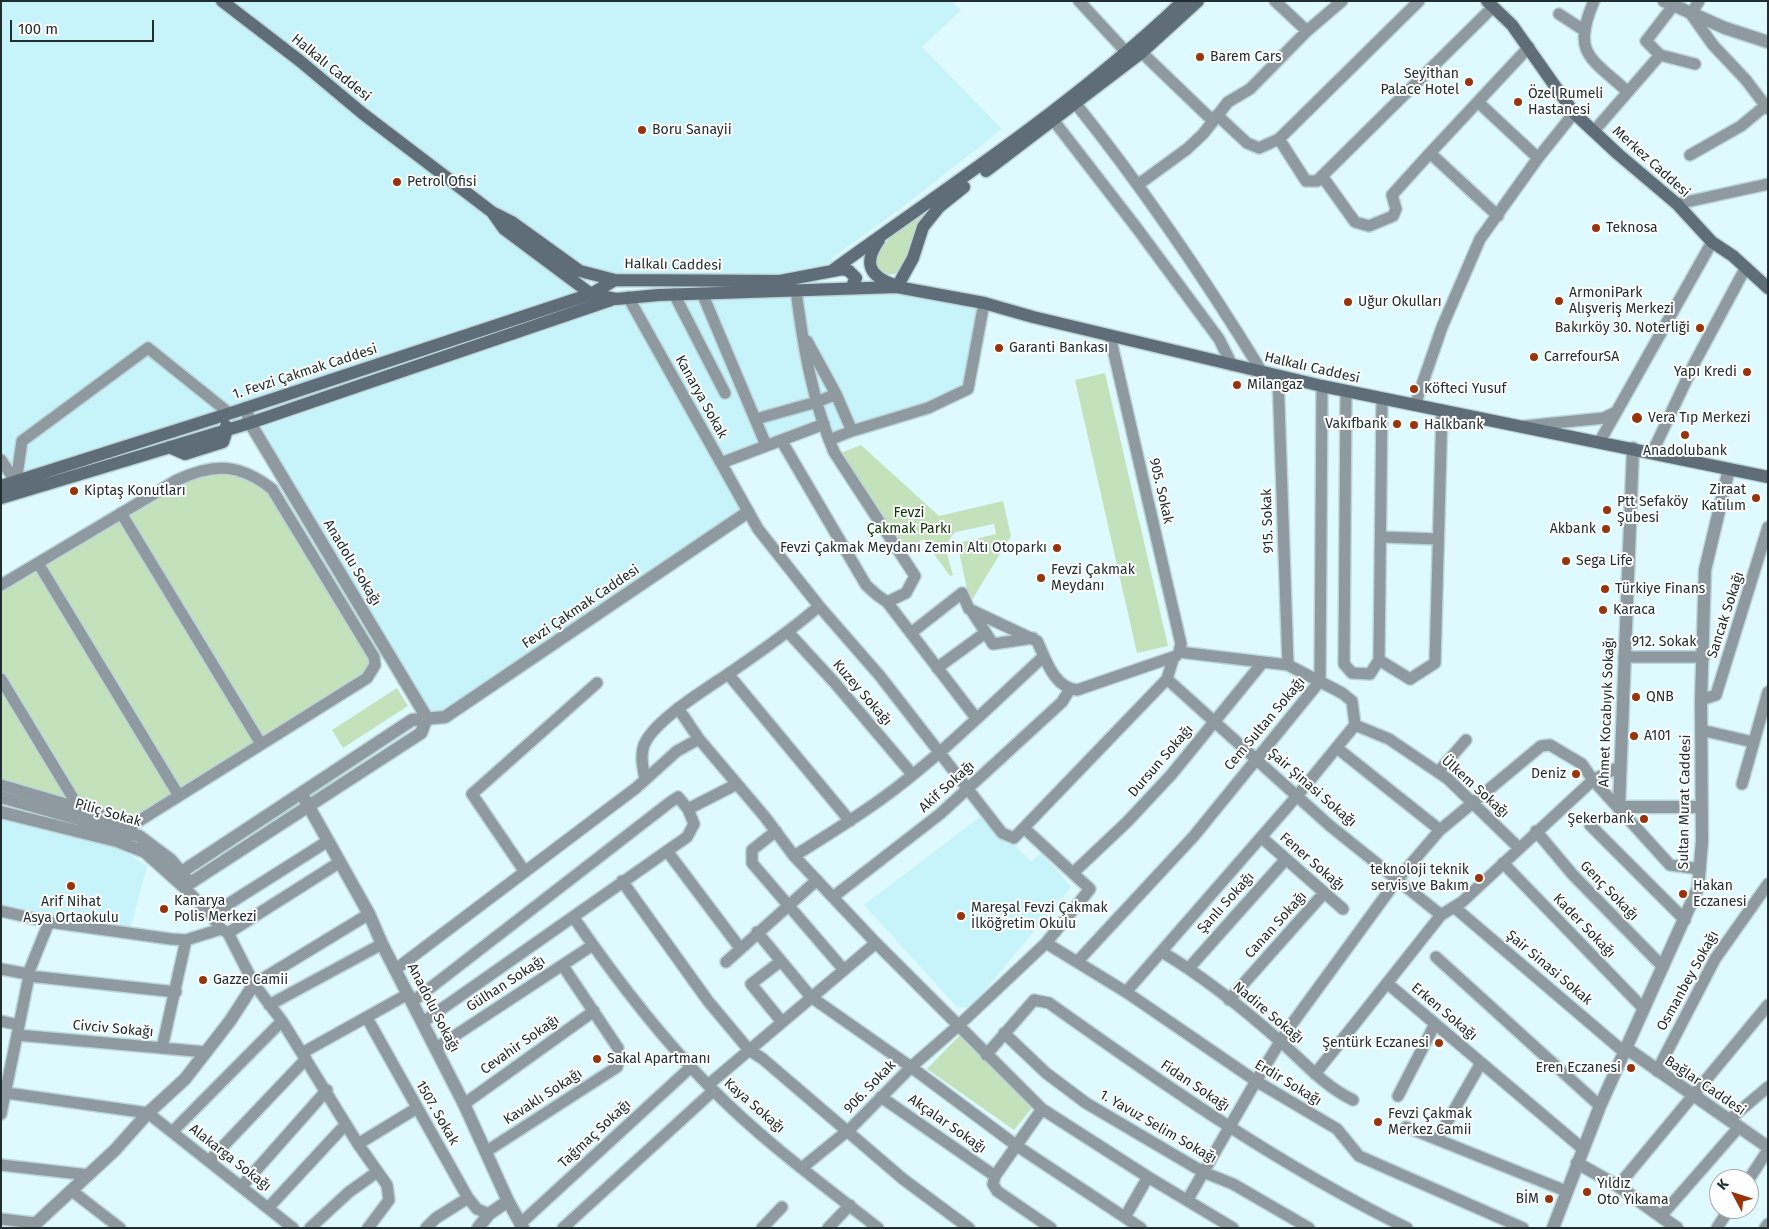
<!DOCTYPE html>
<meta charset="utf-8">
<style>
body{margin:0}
#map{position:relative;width:1769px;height:1229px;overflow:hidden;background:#defafe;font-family:"Fira Sans",sans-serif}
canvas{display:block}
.frame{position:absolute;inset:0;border:2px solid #212e30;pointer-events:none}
.north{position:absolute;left:1709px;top:1169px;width:50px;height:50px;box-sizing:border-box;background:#fff;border:1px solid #a6abac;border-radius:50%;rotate:310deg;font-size:14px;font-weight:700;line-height:20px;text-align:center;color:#212e30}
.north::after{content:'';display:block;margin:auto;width:18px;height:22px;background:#99340a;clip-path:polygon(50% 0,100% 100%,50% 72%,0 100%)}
.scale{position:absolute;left:10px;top:20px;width:144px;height:22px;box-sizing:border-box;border:2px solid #212e30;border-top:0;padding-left:6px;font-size:15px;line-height:18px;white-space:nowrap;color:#212e30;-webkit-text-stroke:4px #fff;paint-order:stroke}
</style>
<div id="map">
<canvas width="1769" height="1229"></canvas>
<div class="frame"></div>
<div class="north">K</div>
<div class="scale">100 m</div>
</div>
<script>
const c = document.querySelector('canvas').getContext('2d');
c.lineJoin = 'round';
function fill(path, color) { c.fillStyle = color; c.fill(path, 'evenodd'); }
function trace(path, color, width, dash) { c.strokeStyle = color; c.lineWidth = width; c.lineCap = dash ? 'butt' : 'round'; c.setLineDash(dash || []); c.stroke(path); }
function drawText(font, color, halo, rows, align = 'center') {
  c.font = font + ' "Fira Sans",sans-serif'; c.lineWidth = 4; c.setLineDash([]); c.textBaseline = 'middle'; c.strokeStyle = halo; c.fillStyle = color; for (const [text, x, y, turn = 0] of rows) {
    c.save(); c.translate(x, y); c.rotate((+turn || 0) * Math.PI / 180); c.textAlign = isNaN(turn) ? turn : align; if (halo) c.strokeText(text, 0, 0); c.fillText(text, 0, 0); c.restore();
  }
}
fill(new Path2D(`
 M1,1h951l9,9 -39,37 80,82 -103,81 -67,48 1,12 -23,7 -195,3 -35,-9 -3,15 2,9 -335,117 -236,65 -7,-6z
 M905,292l77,15 -14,82 -139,51 -5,-16 -103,39 27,49 -303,205 -18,1 -167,-290 353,-123 46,-7z
 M1,813l120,36 26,17 -17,64 -74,-10 -55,-14z
 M984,814l30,26 3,8 14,13 11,-8 29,34 -101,121 -13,-1 -93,-102z`), '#c7f4fa');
fill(new Path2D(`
 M924,213l-23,57c-12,11 -27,0 -24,-15 3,-12 36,-36 47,-42z
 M1105,373l63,273 -31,7 -62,-273z
 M861,445l78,71 64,-15 8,35 -41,67 -12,-56 4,-5 34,-8 -2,-10 -38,8c-15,12 -7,28 -3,43l-3,1 -27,-37 -20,14 -65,-99z
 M223,473c18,2 31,8 45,19l101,167v5l-6,9 -102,65 -134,-222 67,-38z
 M121,520l135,221 -77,49 -135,-224z
 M39,569l135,224 -41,25 -53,-15 -79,-131v-81z
 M1,685l69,115 -69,-21z
 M397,688l11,18 -65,42 -11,-18z
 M960,1035l72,73 -18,22 -87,-61z`), '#c3e2bc');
const minor = new Path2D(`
 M1079,1l47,51
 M1275,1l32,30
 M1594,1c-23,53 -3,57 34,91
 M1699,1l-8,13 22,31 33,35 22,29
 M1559,14l26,17
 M1135,46l78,75
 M1660,55l-14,-14 27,-35
 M1660,55l35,9
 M1478,102l60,56
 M1076,104c68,85 129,175 186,268
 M1217,115l30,28 12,5 20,-9 140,-138
 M1054,121l82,106 83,112 13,26
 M1594,131l66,-76
 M1279,139l27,42h11l176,-174
 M1690,155l51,-29 24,-20
 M1322,176l33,46 14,4 24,-10 3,-7 -4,-14 38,-42
 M1139,184l48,-35 16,-15 25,-32 22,-13 57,-58 35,-30
 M1677,204l91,-20
 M1498,216l-68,-63 99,-106
 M702,293l64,152
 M674,294l51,99
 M628,297l130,232 61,77c-28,25 -58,45 -88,66 -23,16 -77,48 -87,73 -4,11 -1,23 1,34
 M1110,336l71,308 -2,8
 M807,341l29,53 16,37 76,-23 40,-19 16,-86
 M1278,376l10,289
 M1346,392l-2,272 8,9 18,1 9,-14 3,-261
 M1415,405l27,-78 38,-88 58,-81 36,-45
 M756,419l61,-17 19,-8
 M1525,426l79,-8 12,-6
 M781,440l85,145 11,10 10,7 19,-9 9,-17 -81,-124c-22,-52 -31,-107 -38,-162
 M829,440l23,-9
 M1600,441l112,-199
 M1652,453l43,-91 51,-95
 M1,460l15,22
 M721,463l103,-39
 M16,482l6,-41 126,-93 81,65
 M121,513l140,231
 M1381,537l57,2
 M38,563l141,233
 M1,585l176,-105c37,-17 62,-17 95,9l102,168 1,8 -8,13 -233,146 -133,-39
 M887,602l89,116
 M819,606l61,70 122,157 12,5 153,-159 6,-20
 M971,610l22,34 40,-6
 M788,632l46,50 78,92
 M911,633l51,-40 7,16 68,32c9,18 16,46 40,49l99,-34
 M1624,657h80
 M1379,660l31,19 25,-16 7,-253
 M937,668l48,-35
 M728,674l122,147
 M1,679l78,129
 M1167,679l162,146 112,90
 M1701,700l15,-5 52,-168
 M678,708l21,31 66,78 29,39 82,87 166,166 106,68 85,51
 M1355,725l34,14 59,40 71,69
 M1701,730l52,12
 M1337,748l103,82
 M1438,772l28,-32
 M1742,784l26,-92
 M688,809l49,-25
 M1590,825l95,95
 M776,831l-24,19v13l92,107
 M1536,831l37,44 90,92
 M1261,837l82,72
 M328,841l-117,74 10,14 7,4 26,51 28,37 76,123 29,41 2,15 -21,28
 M667,851l73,97
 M794,856c29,-18 58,-36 86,-56 57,-41 111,-95 163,-143
 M1503,863l140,145
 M525,872l-53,-78 125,-111
 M1073,873l54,-51 44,-47 92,-113
 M622,881l86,120 41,49 14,9 140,120 66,49
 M184,887l27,28
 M833,897l107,-83 122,-112 8,-13
 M1454,907l170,145
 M1,911l48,11 122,17 15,1 35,-11
 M574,918c40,58 88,121 138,171 50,51 110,95 166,139
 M757,932l54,65 100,70 106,79 124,82
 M228,933l112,-71
 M1046,943l80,49 130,89 81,48 22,27 164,72
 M1162,952c42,25 82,57 119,90 24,21 43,44 72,58
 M1436,957l164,149
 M781,961l-30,23 31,38
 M726,962l91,-82
 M1077,962l117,-126 126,-155 2,-295
 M1189,968l97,-109
 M1,969l27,5
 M396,969l240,-181 41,-37 22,-12
 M29,976l147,16
 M1387,983l196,166
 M254,984l115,-70
 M1126,992l171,-196 58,-71 -3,-24 -10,-8 -54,-28 -109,-13
 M1229,1000l95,-107
 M412,1002l257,-199 9,-6 10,12 6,15 -7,13 -264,185
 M269,1005l113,-61
 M367,1018l101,180 9,11 12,5
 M1,1021l18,4
 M1004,1033l42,40 40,30 117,69 30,12 76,44
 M17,1035l189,17
 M162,1048l24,-108
 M436,1048l157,-103
 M302,1053l106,-59
 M986,1055l48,-55 15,3c114,81 231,163 358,225
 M1657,1071l58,-112 53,-75
 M1315,1074l126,-159 21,-13 131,-122 26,-13
 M708,1085l168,-142
 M7,1093l141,20 145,115
 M1398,1096l37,-72
 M881,1097l114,79
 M464,1104l130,-93
 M1042,1109l-47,67 -2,8 4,7 54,37
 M1,1114l28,-138 -1,-2 21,-52
 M1729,1120l39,-33
 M1406,1127l160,64
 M172,1132l110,-111
 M1438,1138l43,-75
 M358,1144l59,-36
 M487,1151l130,-84 2,-9 -1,-10 -55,-82
 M210,1160l96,-101
 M1,1165l88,10
 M803,1167l48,-39 60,-61 47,-41 88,-83 44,-54 -66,-61
 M1749,1179l19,-29
 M242,1186l85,-96
 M1618,1186l150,-181
 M72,1191l48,37
 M1188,1199l68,-118 30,-49 111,-152 43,-50 101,-84 9,-1 32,19 11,16 77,85 30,4
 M269,1207l77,-83
 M1662,1215l77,-88
 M1125,1217l23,-40
 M1,1219l34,4
 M520,1224l171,-157
 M310,1228l39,-36 28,-20
 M426,1228l10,-10 32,-20
 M563,1228l150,-137
 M762,1228l20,-21
 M828,1228l22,-23
 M1717,1228l12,-19
 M1765,1228l3,-4`);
const tertiary = new Path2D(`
 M1664,1l61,27 43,14
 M1633,448l-14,359h81
 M1,797l138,39 32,24 15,18
 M304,798l65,116 13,30 82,160 44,97 15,27
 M1,812l116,29 28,11 39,35 237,-154 6,-15 -177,-295 -4,-15
 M174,877l238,-157 33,-3 303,-205
 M1626,1048l142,99
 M1577,1163l41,23 59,42
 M31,1228l84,-78 33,-37 37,-34 45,-58 24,-37
 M478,1228l11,-14 19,-13
 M1553,1228l47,-122 98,-218 4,-47 -1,-141 4,-130 24,-101`);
const secondary = new Path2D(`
 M222,1l78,60 62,52 130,99 20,10 68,49 35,9 165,1 63,-12 6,2 7,7 -5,10
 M1487,1l25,24 62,88 44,41 59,50 35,38 21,14 35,32
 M986,171l155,-118 57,-52
 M492,212l12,17 87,65 25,5 43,-4 238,-8 87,16 49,14 289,69 446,91
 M879,240c-16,23 -10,36 15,45
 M833,270c119,-86 243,-167 350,-269
 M897,287l16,-29 10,-31 16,-20 25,-20
 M169,447l16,7 38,-12 4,-12 -1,-4
 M1,486l236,-75 354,-117 24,-14
 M1,498l249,-75 361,-123`);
trace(minor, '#bcd5d9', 14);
trace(tertiary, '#bcd5d9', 15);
trace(secondary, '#bcd5d9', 15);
trace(minor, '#8e99a0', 11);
trace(tertiary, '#8e99a0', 12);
trace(secondary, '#5f6d78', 12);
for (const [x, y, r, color] of [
 [1200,57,5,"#99340a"],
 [1469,82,5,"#99340a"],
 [1518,102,5,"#99340a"],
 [642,130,5,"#99340a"],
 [397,182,5,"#99340a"],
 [1596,228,5,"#99340a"],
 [1559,301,5,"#99340a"],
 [1348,302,5,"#99340a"],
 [1700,328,5,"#99340a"],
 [999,348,5,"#99340a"],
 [1534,357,5,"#99340a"],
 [1747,372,5,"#99340a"],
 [1237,385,5,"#99340a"],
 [1414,389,5,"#99340a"],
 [1637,418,6,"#99340a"],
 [1397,424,5,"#99340a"],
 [1414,425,5,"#99340a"],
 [1685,435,5,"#99340a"],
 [74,491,5,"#99340a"],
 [1756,498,5,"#99340a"],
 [1607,510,5,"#99340a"],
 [1606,529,5,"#99340a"],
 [1057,548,5,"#99340a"],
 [1566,561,5,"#99340a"],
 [1041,578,5,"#99340a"],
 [1605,589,5,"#99340a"],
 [1603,610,5,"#99340a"],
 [1636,697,5,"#99340a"],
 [1634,736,5,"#99340a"],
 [1576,774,5,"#99340a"],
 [1644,819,5,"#99340a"],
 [1479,878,5,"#99340a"],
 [71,886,5,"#99340a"],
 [1683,894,5,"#99340a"],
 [164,909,5,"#99340a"],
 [961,916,5,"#99340a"],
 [203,980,5,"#99340a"],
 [1439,1043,5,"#99340a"],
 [597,1059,5,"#99340a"],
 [1631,1068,5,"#99340a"],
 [1378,1122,5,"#99340a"],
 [1587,1192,5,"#99340a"],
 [1549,1199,5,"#99340a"]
]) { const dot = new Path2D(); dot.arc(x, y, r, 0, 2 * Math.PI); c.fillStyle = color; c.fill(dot); trace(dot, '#fff', 2); }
drawText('14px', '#212e30', '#fff', [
 ["Barem Cars",1210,57],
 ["Seyithan",1459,74,"right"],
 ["Palace Hotel",1459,90,"right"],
 ["Özel Rumeli",1528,94],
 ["Hastanesi",1528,110],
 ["Boru Sanayii",652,130],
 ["Petrol Ofisi",407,182],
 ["Teknosa",1606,228],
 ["ArmoniPark",1569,293],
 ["Alışveriş Merkezi",1569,309],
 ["Uğur Okulları",1358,302],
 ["Bakırköy 30. Noterliği",1690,328,"right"],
 ["Garanti Bankası",1009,348],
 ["CarrefourSA",1544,357],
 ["Yapı Kredi",1737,372,"right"],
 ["Milangaz",1247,385],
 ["Köfteci Yusuf",1424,389],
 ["Vera Tıp Merkezi",1648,418],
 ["Vakıfbank",1387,424,"right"],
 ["Halkbank",1424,425],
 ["Anadolubank",1685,451,"center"],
 ["Ziraat",1746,490,"right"],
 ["Katılım",1746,506,"right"],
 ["Kiptaş Konutları",84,491],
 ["Ptt Sefaköy",1617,502],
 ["Şubesi",1617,518],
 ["Akbank",1596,529,"right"],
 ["Fevzi Çakmak Meydanı Zemin Altı Otoparkı",1047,548,"right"],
 ["Sega Life",1576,561],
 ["Fevzi Çakmak",1051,570],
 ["Meydanı",1051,586],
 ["Türkiye Finans",1615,589],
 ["Karaca",1613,610],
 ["QNB",1646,697],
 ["A101",1644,736],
 ["Deniz",1566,774,"right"],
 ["Şekerbank",1634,819,"right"],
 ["teknoloji teknik",1469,870,"right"],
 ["servis ve Bakım",1469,886,"right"],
 ["Hakan",1693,886],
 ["Eczanesi",1693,902],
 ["Kanarya",174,901],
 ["Polis Merkezi",174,917],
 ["Arif Nihat",71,902,"center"],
 ["Asya Ortaokulu",71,918,"center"],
 ["Mareşal Fevzi Çakmak",971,908],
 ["İlköğretim Okulu",971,924],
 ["Gazze Camii",213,980],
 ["Şentürk Eczanesi",1429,1043,"right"],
 ["Sakal Apartmanı",607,1059],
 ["Eren Eczanesi",1621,1068,"right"],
 ["Fevzi Çakmak",1388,1114],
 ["Merkez Camii",1388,1130],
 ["Yıldız",1597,1184],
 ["Oto Yıkama",1597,1200],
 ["BİM",1539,1199,"right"]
], 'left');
drawText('14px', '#212e30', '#fff', [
 ["Halkalı Caddesi",331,68,39],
 ["Merkez Caddesi",1651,162,42],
 ["Halkalı Caddesi",673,265,1],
 ["Halkalı Caddesi",1312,368,13],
 ["1. Fevzi Çakmak Caddesi",305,372,-18],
 ["Kanarya Sokak",701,397,61],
 ["905. Sokak",1161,491,77],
 ["915. Sokak",1268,521,-92],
 ["Anadolu Sokağı",352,563,59],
 ["Fevzi Çakmak Caddesi",581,607,-34],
 ["Sancak Sokağı",1726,615,-72],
 ["912. Sokak",1664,642],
 ["Kuzey Sokağı",862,693,49],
 ["Ahmet Kocabıyık Sokağı",1607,712,-88],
 ["Cem Sultan Sokağı",1265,724,-50],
 ["Dursun Sokağı",1161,761,-49],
 ["Akif Sokağı",947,787,-42],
 ["Ülkem Sokağı",1475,787,42],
 ["Şair Şinasi Sokağı",1312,788,41],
 ["Sultan Murat Caddesi",1685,802,-89],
 ["Piliç Sokak",108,813,16],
 ["Fener Sokağı",1312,862,41],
 ["Genç Sokağı",1609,891,46],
 ["Şanlı Sokağı",1226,903,-48],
 ["Canan Sokağı",1276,925,-48],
 ["Kader Sokağı",1584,926,46],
 ["Şair Sinasi Sokak",1549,968,40],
 ["Osmanbey Sokağı",1688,981,-61],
 ["Gülhan Sokağı",506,984,-33],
 ["Anadolu Sokağı",433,1008,63],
 ["Erken Sokağı",1444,1012,40],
 ["Nadire Sokağı",1268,1013,40],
 ["Civciv Sokağı",113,1029,5],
 ["Cevahir Sokağı",520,1045,-35],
 ["Erdir Sokağı",1288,1083,31],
 ["Fidan Sokağı",1195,1086,34],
 ["Bağlar Caddesi",1705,1086,34],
 ["906. Sokak",870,1087,-46],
 ["Kavaklı Sokağı",543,1097,-33],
 ["Kaya Sokağı",754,1106,41],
 ["1507. Sokak",437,1113,60],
 ["Akçalar Sokağı",947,1124,35],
 ["1. Yavuz Selim Sokağı",1158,1127,30],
 ["Tağmaç Sokağı",595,1134,-43],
 ["Alakarga Sokağı",230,1158,38]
]);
drawText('14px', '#093700', '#fff', [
 ["Fevzi",909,513],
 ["Çakmak Parkı",909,529]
]);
</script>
